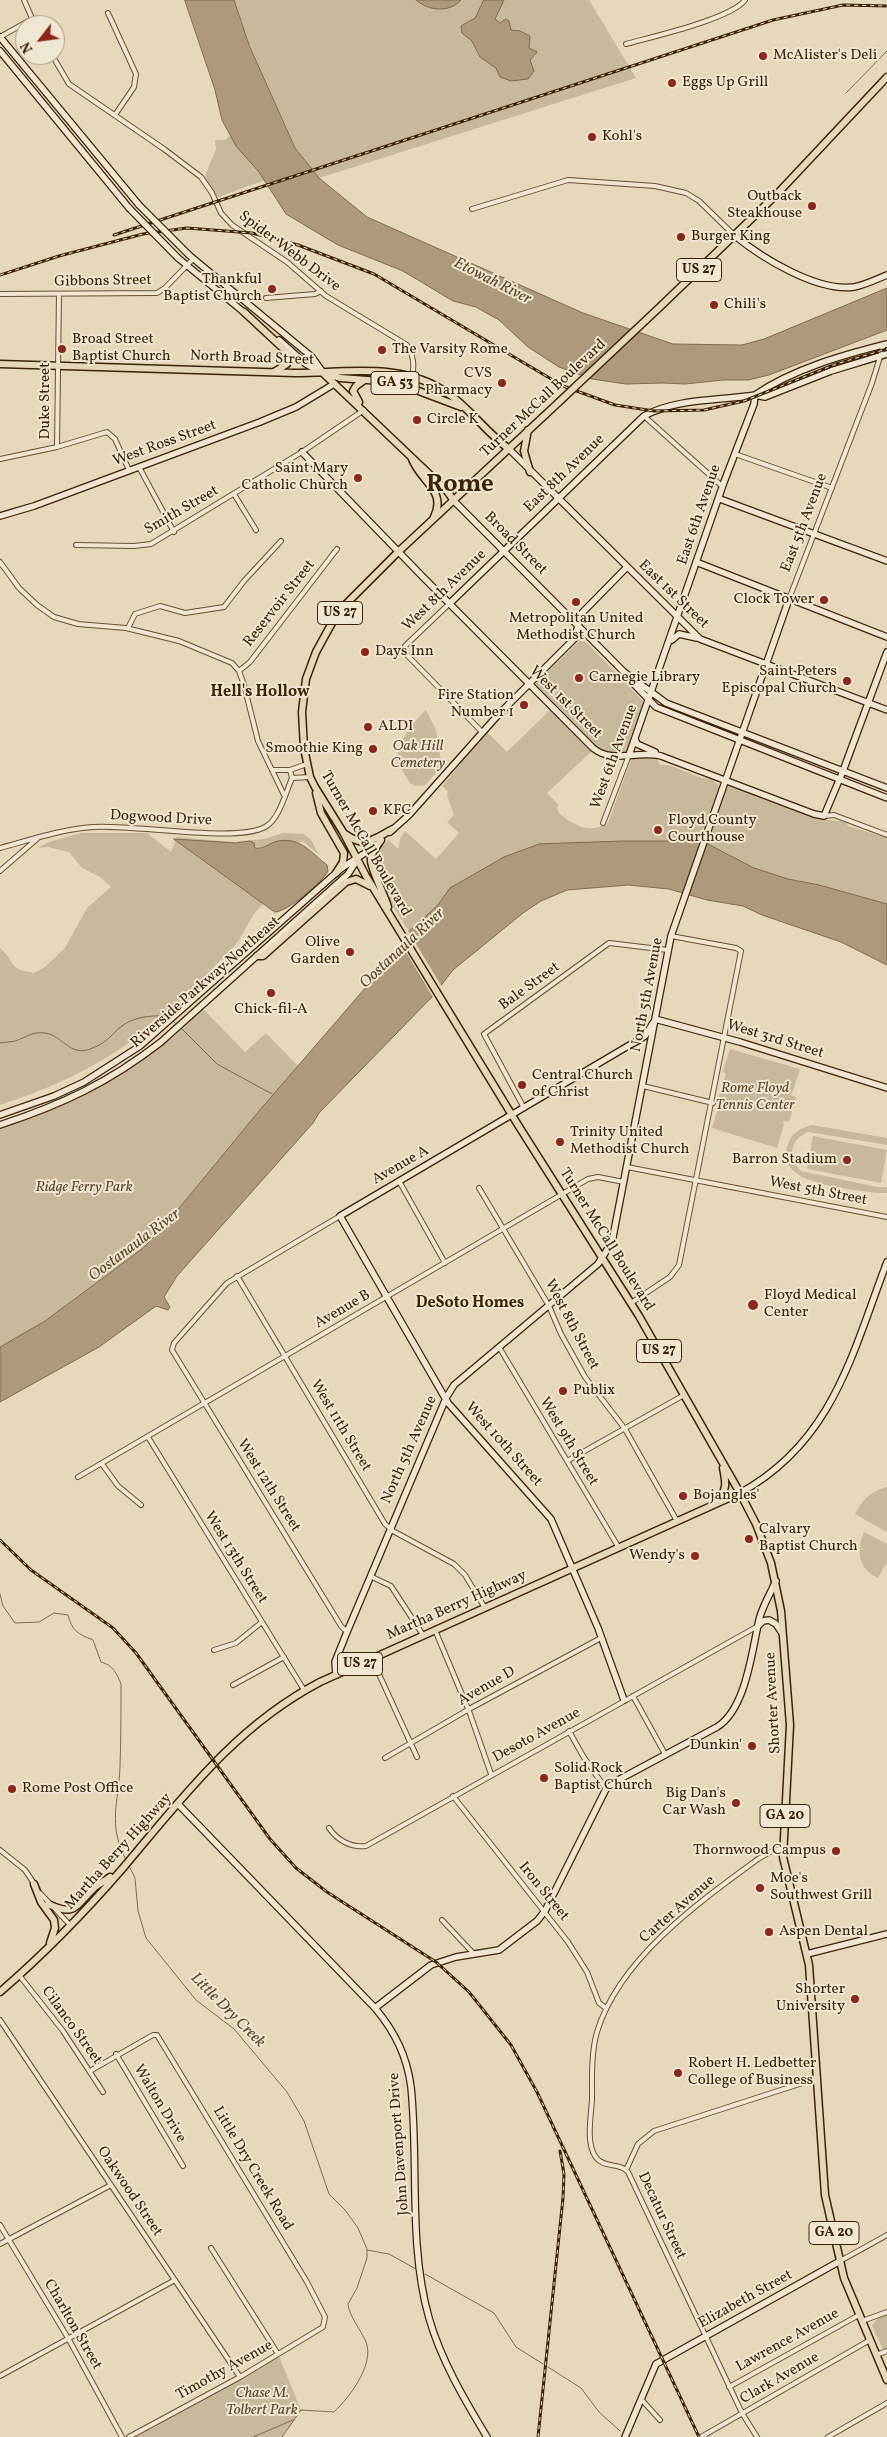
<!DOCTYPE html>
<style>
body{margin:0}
#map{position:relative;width:887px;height:2437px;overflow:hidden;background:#e6d8bb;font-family:Vollkorn,serif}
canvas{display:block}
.north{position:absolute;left:15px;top:15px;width:50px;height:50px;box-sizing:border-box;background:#efe6d3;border:1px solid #a89881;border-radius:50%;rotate:240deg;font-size:14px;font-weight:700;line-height:20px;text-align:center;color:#3d2306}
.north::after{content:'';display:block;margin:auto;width:18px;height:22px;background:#8f2418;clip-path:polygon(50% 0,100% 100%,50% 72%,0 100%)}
</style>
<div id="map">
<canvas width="887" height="2437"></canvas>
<div class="north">N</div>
</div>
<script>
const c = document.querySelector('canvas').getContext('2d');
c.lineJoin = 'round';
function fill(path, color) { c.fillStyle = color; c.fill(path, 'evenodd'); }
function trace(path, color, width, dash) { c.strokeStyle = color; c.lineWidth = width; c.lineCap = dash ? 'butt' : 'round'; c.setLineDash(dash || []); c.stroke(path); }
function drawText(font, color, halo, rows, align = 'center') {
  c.font = font + ' Vollkorn,serif'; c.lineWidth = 4; c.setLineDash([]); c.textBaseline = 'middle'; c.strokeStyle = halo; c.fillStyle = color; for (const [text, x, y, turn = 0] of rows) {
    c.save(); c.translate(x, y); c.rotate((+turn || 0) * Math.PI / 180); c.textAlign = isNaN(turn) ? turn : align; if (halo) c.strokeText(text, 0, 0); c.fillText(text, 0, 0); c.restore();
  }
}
fill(new Path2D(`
 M234,0h355l47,78 -317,100 -24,-30 -46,-103z
 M232,134l33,46 -47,17 -14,-19 12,-29 -1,-9h10z
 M580,640l7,3 56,58 1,3 -17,48 -14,2 -15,-5 -64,-64z
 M426,710l10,20 6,36 -17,19 -10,1 -5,-3 -14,-23c6,-24 13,-33 30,-50z
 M550,710l42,41 -45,42 12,12 -2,2 1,5c15,14 32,22 50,11l24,-66h24l4,8h9l32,13 11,1 7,7h13l87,33 27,3 2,4 39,12v98l-247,-75 -127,10 -91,81 -26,-41 -24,-45c1,-13 7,-18 17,-26l9,9 3,-12 4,-6 31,28 23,-26 -12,-11 7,-7 -7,-20 1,-4 -6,-5 45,-54 20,20z
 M81,833h66l24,19 6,-15 56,5 31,-3 19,-6 21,1 7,6 8,15 -16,-14 -27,7 -25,-2 21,53c-21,9 -23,30 -37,46 -10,11 -21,22 -32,33 -64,66 -116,98 -203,127v-157c17,14 5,20 34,25l12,-7 19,-18 22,-40 24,-21 -11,-10 -18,-9 -13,-16 -21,-5 -11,1 12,-6z
 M203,1009l42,43 21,-19 32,33 -135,163 -21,20 -70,52 -27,20 -45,26v-219c61,-20 120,-45 168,-90l2,2z
 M730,1049l70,20 -7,22 -3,4 6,2 -7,25 -6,-1 1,3 -7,24 -65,-20 8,-27 -2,-2 8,-25 -3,-3z
 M812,1125l75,13v7l-79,-13c-18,7 -21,26 -7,39l76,16h10v6h-11c-26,-5 -100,-7 -89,-46 3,-13 13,-19 25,-22z
 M813,1136l74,14 -6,33 -74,-14z
 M887,1487v45l-32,-18c7,-14 17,-24 32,-27z
 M864,1532l23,12v18l-9,16c-20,-9 -22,-28 -14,-46z
 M887,2315v34h-4l-11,-23 5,-7z
 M278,2354l23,56 -19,27h-153z`), '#c9b99c');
const water = new Path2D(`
 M185,0h49l15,45 46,103 24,30 48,39 216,96 90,31 69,1 22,-6 123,-51v42l-118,45 -21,5h-25l-38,4 -22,-1 -37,1 -34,-5 -33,-12 -31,-20 -29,-27 -23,-13 -23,-6 -50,-30 -65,-26 -52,-31 -27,-42 -23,-26 -14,-26 -7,-30z
 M416,0h45c-11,13 -33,11 -45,0z
 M484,0h20l-9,19 5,4 6,-4 3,2 2,9 9,1 10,5 -1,12 8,4 -7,8 4,11 -6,8 -17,2 -11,-4 -4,-9 -16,-11 -8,-16 -10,-8 -1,-7 14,-8z
 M174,839l62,4 14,-2 4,2 1,5c10,1 14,-5 23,-7 23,-4 33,12 49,24l1,6c-5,11 -41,41 -53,41z
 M624,841h78l52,27 34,11 31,6 68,19v61l-46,-23 -79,-27 -19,-9 -36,-6 -38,-11 -41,-4 -61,5 -26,11 -18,12 -70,57 -21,27 -113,116 -6,10 -136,153 -13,21 6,10 -2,3 -12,-4 -57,41 -99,55v-55l45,-26 27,-20 70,-52 20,-20 97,-118 139,-161 9,-17 30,-27 13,-18 54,-31 35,-13z`);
fill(water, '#ad9a7d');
trace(water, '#806a4d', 1);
fill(new Path2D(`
 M407,929l35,58 -8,12 -34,-57z`), '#e6d8bb');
trace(new Path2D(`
 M846,93l41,-42
 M172,1020l6,6
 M181,1028l36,36 55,30
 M0,1043c5,-1 11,-1 15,-2 10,-3 18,-10 30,-8 17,2 25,24 45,16 29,-10 23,-30 63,-33 6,0 10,-1 15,1
 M0,1594l3,12 12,17 24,-1 15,-9 14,2c4,16 10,19 25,25l8,22c12,3 16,12 20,22 0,27 0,55 -1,82 -1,37 -13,57 6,94
 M129,1866l6,12 3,33 8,27 50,62 38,29 53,63 17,29 25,73 16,16 13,18 9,21v9l-10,30 -9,16c1,12 13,26 18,38 9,22 -17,56 -32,70l-33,-2 -19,27
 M367,2250l22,4 27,15
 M425,2274l69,39 22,34 27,17
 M548,2367l33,21 18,24 21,19
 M253,2437l40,-17`), '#806a4d', 1);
const street = new Path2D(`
 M24,0l11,25
 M108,13l28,61 -2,13 -19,28
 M0,37l32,-18
 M626,44c25,-7 105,-25 119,-44
 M52,55l17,29 95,65 37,28 11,16 9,20 11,12 55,37 39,34 81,49c9,14 8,27 1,41
 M472,209l96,-29 87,6 31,7 13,8 35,34
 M0,294l157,-1 8,-5 28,-29
 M266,298l49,-4 6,-3
 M644,416l79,71
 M57,447l2,-153
 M735,454l97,34
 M0,459l57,-12 50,-15 8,7 14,31
 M139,467l35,65
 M234,494l22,36
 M76,545l58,1 17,-2 151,-92 62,-42
 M0,562l19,26 18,17 17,12 24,7 48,4 53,13 53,22 7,8 5,14 14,56 26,54
 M789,599l83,-216 12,-39
 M449,604l-44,42 -1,6 78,80
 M128,628l7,-14 25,-8 25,7 39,-6 20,-26 37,-40
 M239,671l11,-9 87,-113
 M272,770h18l17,-6
 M290,770l2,8 18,-1
 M824,816l10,-1 53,20
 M603,823l26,-68
 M0,848c30,-8 62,-19 93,-21 40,-3 143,16 172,0 14,-7 21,-35 27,-49
 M0,871l38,-33
 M643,1086l70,17
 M524,1108l-40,-74 125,-91 59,7
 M627,1167l260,50
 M399,1181l46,82
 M479,1188l70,118 12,28 24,43 40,52 52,92
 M340,1216l-113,67 -53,60 -2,7 169,276 6,6
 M237,1276l148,248 8,7 61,33 11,11 20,33
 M631,1303l39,-26 9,-12 62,-314 -5,-3 -65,-12
 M499,1347l120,201
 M148,1437l156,253
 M567,1461l117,-66
 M102,1464l16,22 23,19
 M78,1477l510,-298 10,-2 26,5
 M370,1576l21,10 32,49
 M435,1630l34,81 22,63
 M214,1650l22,-7 26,-21
 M372,1659l45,98
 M233,1685l51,-28
 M633,1696l32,58
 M569,1731l14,25 23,33
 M385,1758l86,-50 130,-70
 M453,1796l115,146 19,30 12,31 7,5
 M329,1828c8,12 22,20 37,18l392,-220
 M0,1850l25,20 10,15
 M40,1893l30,32
 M442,1920l32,34
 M19,1975l44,56 40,61
 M0,2020l240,357
 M116,2054l67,112
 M90,2071l63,-36h4l150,247 18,35 -2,10 -83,50 -111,60
 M626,2170l12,-26 16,-13 164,-53
 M0,2225l68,113 54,99
 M0,2244l111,-59
 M211,2248l67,106
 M840,2261l47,-26
 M862,2321l25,-9
 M876,2355l11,-4
 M0,2376l175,-96
 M729,2387l130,-72
 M641,2399l19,21
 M701,2437l169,-97
 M757,2437l-15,-24 -114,-241c-8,-10 -25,-3 -33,-16 -9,-14 -4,-40 -3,-56 0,-22 -1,-47 5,-68 22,-73 102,-130 161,-173l12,-7 12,-4
 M828,2437l59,-34`);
const secondary = new Path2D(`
 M0,37l139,168
 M0,51l129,157
 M734,235c28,23 83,57 120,52 11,-2 23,-8 33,-12
 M189,255l123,102 10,14
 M178,258l68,56
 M279,340l27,24 15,8
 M755,395c38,-26 88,-40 132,-51
 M509,449l191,190 187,71
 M302,452l119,123 172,173c19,16 45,2 68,8l153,58 10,2 19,-45 44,-119
 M720,499l167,62
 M454,501l170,171 42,31 221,85
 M0,516l34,-10 226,-84 36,-15 38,-23
 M696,562l191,75
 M449,604l195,-188c33,-18 75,-15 111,-21l10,2 66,-26 56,-17
 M672,640l7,-6 18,4
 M628,678l28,29 231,91
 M635,739l2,5 18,8
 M629,755l95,-273 30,-78 1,-9
 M390,832l19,-17 89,-100 77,-77 6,-24 46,-47
 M655,1019l85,23 147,46
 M0,1115l54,-19 30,-14 56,-36 196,-173c12,-11 27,-17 40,-28
 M0,1125c63,-21 108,-42 161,-83l187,-168 9,-14
 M740,1493c93,-51 112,-139 147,-231
 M758,1626l5,-5 6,-1 7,4 6,9
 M336,1675l-1,-13 12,-30 99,-234 8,-13 144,-121 14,-22 59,-306 118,-337
 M624,1700l-26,-72 -47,-109 -103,-116 -108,-187 305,-180 8,-13
 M178,1804l197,204c20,24 32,48 36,79 8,76 -3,157 18,231 12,42 35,81 58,119
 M807,1954l80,-20
 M375,2008l56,-43 25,-8 43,-7 38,-29 8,-10 61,-122 14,-10 97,-52c29,-18 35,-76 42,-107 3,-13 11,-26 17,-39
 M625,2437l31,-73 184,-103`);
const primary = new Path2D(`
 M663,304l114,-110 110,-117
 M244,312l44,41 -1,11 -13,8
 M0,364l295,9c51,0 108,-12 154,21 22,16 38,39 60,55
 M323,373l124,118 7,10
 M327,374l13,4 55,4 66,25
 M359,402l-6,-11 3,-5 7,-5
 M559,402l-161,150 -52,52 -13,17 -17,31 -10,27 -4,33 2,36 6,29 5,10 28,45 23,44 152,249 121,191 101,177 16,31 15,39 10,48 9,114 -7,132 26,108 16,230 19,83 43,102
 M528,430l-4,21 6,21
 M412,459c9,23 35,32 22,58
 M316,793l5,20 23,40 -1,9 -7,11
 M345,834c21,15 28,5 48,-5
 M381,840c-4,6 -9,12 -10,18 -2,7 14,38 17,49
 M257,956h6l83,-74 10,-3 14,7
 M715,1501c13,-9 11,-19 8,-33
 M34,1884l7,18 13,18 1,8 -5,15
 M48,1904c28,13 27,2 46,-16 4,-4 11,-7 16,-11
 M0,1992c44,-38 85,-80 123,-124 60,-71 113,-142 197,-186l420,-189`);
trace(street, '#675033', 6);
trace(secondary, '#3d2306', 8);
trace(primary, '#3d2306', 9);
trace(street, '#efe6d3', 4);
trace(secondary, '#efe6d3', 5.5);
trace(primary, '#e6d8bb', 6);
const rail = new Path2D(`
 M114,235l659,-215 70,-15 44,1
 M0,275l59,-19 84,-22 44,-6 65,5 46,12 76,29 189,112 52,19 39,6 50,-1 40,-9 92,-37 51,-15
 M0,1540l31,30 82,58 23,25 134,186 26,29 31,24 109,70 33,30 42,53 26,47 162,345
 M538,2437l25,-239 1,-24 -4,-23`);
trace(rail, '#3d2306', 3);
trace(rail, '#efe6d3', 1, [4]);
const secondaryBridge = new Path2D(`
 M139,205l50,50
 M129,208l49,50`);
const primaryBridge = new Path2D(`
 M559,402l104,-98`);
trace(secondaryBridge, '#3d2306', 8, []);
trace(primaryBridge, '#3d2306', 9, []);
trace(secondaryBridge, '#efe6d3', 5.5);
trace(primaryBridge, '#e6d8bb', 6);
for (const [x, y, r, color] of [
 [763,56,5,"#8f2418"],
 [672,83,5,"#8f2418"],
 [592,137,5,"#8f2418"],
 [812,206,5,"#8f2418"],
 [681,237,5,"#8f2418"],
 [272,289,5,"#8f2418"],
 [714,305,5,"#8f2418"],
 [62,349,5,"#8f2418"],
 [382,350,5,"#8f2418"],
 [502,383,5,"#8f2418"],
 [417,420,5,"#8f2418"],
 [358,478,5,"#8f2418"],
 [824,600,5,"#8f2418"],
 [576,602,5,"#8f2418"],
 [365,652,5,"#8f2418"],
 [579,678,5,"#8f2418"],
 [847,681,5,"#8f2418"],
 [524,705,5,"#8f2418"],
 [368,727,5,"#8f2418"],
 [373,749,5,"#8f2418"],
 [373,811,5,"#8f2418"],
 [658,830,5,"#8f2418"],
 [350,952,5,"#8f2418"],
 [271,993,5,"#8f2418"],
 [522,1085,5,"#8f2418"],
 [560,1142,5,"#8f2418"],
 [847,1160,5,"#8f2418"],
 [753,1305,6,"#8f2418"],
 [563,1391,5,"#8f2418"],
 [683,1496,5,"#8f2418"],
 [749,1539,5,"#8f2418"],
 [695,1556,5,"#8f2418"],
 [752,1746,5,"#8f2418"],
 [544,1778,5,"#8f2418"],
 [12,1789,5,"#8f2418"],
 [736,1803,5,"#8f2418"],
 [836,1851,5,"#8f2418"],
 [760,1888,5,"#8f2418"],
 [769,1932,5,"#8f2418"],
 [855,1999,5,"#8f2418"],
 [678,2073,5,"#8f2418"]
]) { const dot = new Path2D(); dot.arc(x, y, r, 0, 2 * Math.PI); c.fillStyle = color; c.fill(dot); trace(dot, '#efe6d3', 2); }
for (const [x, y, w] of [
 [699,270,45],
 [395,383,48],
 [340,613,45],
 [659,1351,45],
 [360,1664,45],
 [785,1816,50],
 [834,2233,50]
]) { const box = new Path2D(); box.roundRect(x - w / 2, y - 11.5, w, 23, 4); c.fillStyle = '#efe6d3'; c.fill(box); trace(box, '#3d2306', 1); }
drawText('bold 14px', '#3d2306', null, [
 ["US 27",699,270],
 ["GA 53",395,383],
 ["US 27",340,613],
 ["US 27",659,1351],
 ["US 27",360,1664],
 ["GA 20",785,1816],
 ["GA 20",834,2233]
]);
drawText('15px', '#3d2306', '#efe6d3', [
 ["McAlister's Deli",773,56],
 ["Eggs Up Grill",682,83],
 ["Kohl's",602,137],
 ["Outback",802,197,"right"],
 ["Steakhouse",802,214,"right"],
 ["Burger King",691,237],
 ["Thankful",262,280,"right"],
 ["Baptist Church",262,297,"right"],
 ["Chili's",724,305],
 ["Broad Street",72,340],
 ["Baptist Church",72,357],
 ["The Varsity Rome",392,350],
 ["CVS",492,374,"right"],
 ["Pharmacy",492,391,"right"],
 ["Circle K",427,420],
 ["Saint Mary",348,469,"right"],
 ["Catholic Church",348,486,"right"],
 ["Clock Tower",814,600,"right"],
 ["Metropolitan United",576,619,"center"],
 ["Methodist Church",576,636,"center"],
 ["Days Inn",375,652],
 ["Saint Peters",837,672,"right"],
 ["Episcopal Church",837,689,"right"],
 ["Carnegie Library",589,678],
 ["Fire Station",514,696,"right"],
 ["Number 1",514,713,"right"],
 ["ALDI",378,727],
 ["Smoothie King",363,749,"right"],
 ["KFC",383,811],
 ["Floyd County",668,821],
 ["Courthouse",668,838],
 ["Olive",340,943,"right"],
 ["Garden",340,960,"right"],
 ["Chick-fil-A",271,1010,"center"],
 ["Central Church",532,1076],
 ["of Christ",532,1093],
 ["Trinity United",570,1133],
 ["Methodist Church",570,1150],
 ["Barron Stadium",837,1160,"right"],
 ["Floyd Medical",764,1296],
 ["Center",764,1313],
 ["Publix",573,1391],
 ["Bojangles'",693,1496],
 ["Calvary",759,1530],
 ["Baptist Church",759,1547],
 ["Wendy's",685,1556,"right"],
 ["Dunkin'",742,1746,"right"],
 ["Solid Rock",554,1769],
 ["Baptist Church",554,1786],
 ["Rome Post Office",22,1789],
 ["Big Dan's",726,1794,"right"],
 ["Car Wash",726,1811,"right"],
 ["Thornwood Campus",826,1851,"right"],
 ["Moe's",770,1879],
 ["Southwest Grill",770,1896],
 ["Aspen Dental",779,1932],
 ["Shorter",845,1990,"right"],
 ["University",845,2007,"right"],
 ["Robert H. Ledbetter",688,2064],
 ["College of Business",688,2081]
], 'left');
drawText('15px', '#3d2306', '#efe6d3', [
 ["Spider Webb Drive",289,252,37],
 ["Gibbons Street",103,282,-1],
 ["North Broad Street",252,359,2],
 ["Turner McCall Boulevard",544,399,-43],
 ["Duke Street",46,401,-90],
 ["West Ross Street",165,444,-20],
 ["East 8th Avenue",565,474,-44],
 ["Smith Street",182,511,-30],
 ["East 6th Avenue",700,515,-71],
 ["East 5th Avenue",805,523,-69],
 ["Broad Street",515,544,45],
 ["West 8th Avenue",445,591,-44],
 ["East 1st Street",673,595,44],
 ["Reservoir Street",280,604,-52],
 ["West 1st Street",565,703,45],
 ["West 6th Avenue",615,757,-70],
 ["Dogwood Drive",161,819,3],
 ["Turner McCall Boulevard",365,844,60],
 ["Riverside Parkway Northeast",206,983,-41],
 ["Bale Street",530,987,-36],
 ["North 5th Avenue",648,995,-79],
 ["West 3rd Street",775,1040,17],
 ["Avenue A",401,1166,-30],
 ["West 5th Street",818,1192,11],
 ["Turner McCall Boulevard",606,1240,58],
 ["Avenue B",343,1310,-30],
 ["West 8th Street",571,1325,62],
 ["West 11th Street",340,1426,59],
 ["West 9th Street",568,1442,59],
 ["West 10th Street",503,1445,48],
 ["North 5th Avenue",410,1450,-66],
 ["West 12th Street",268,1486,58],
 ["West 13th Street",235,1558,58],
 ["Martha Berry Highway",457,1606,-24],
 ["Avenue D",487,1687,-30],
 ["Shorter Avenue",774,1703,-93],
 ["Desoto Avenue",537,1736,-29],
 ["Martha Berry Highway",119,1852,-48],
 ["Iron Street",543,1892,51],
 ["Carter Avenue",678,1910,-41],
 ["Cilanco Street",71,2026,54],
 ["Walton Drive",159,2104,59],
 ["John Davenport Drive",400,2144,-94],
 ["Little Dry Creek Road",252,2169,59],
 ["Oakwood Street",129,2192,56],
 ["Decatur Street",661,2216,65],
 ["Elizabeth Street",746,2300,-29],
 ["Charlton Street",72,2325,60],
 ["Lawrence Avenue",788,2341,-29],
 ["Timothy Avenue",225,2371,-29],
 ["Clark Avenue",780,2379,-30]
]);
drawText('italic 15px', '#60482c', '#efe6d3', [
 ["Oak Hill",418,747],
 ["Cemetery",418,764],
 ["Rome Floyd",755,1089],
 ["Tennis Center",755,1106],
 ["Ridge Ferry Park",84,1188],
 ["Chase M.",262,2394],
 ["Tolbert Park",262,2411]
]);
drawText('italic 16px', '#5f472a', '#efe6d3', [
 ["Etowah River",492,282,27],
 ["Oostanaula River",403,949,-43],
 ["Oostanaula River",135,1246,-37],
 ["Little Dry Creek",227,2011,45]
]);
drawText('bold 16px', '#3d2306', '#efe6d3', [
 ["Hell's Hollow",260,693],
 ["DeSoto Homes",470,1304]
]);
drawText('bold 25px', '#3d2306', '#efe6d3', [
 ["Rome",460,486]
]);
</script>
